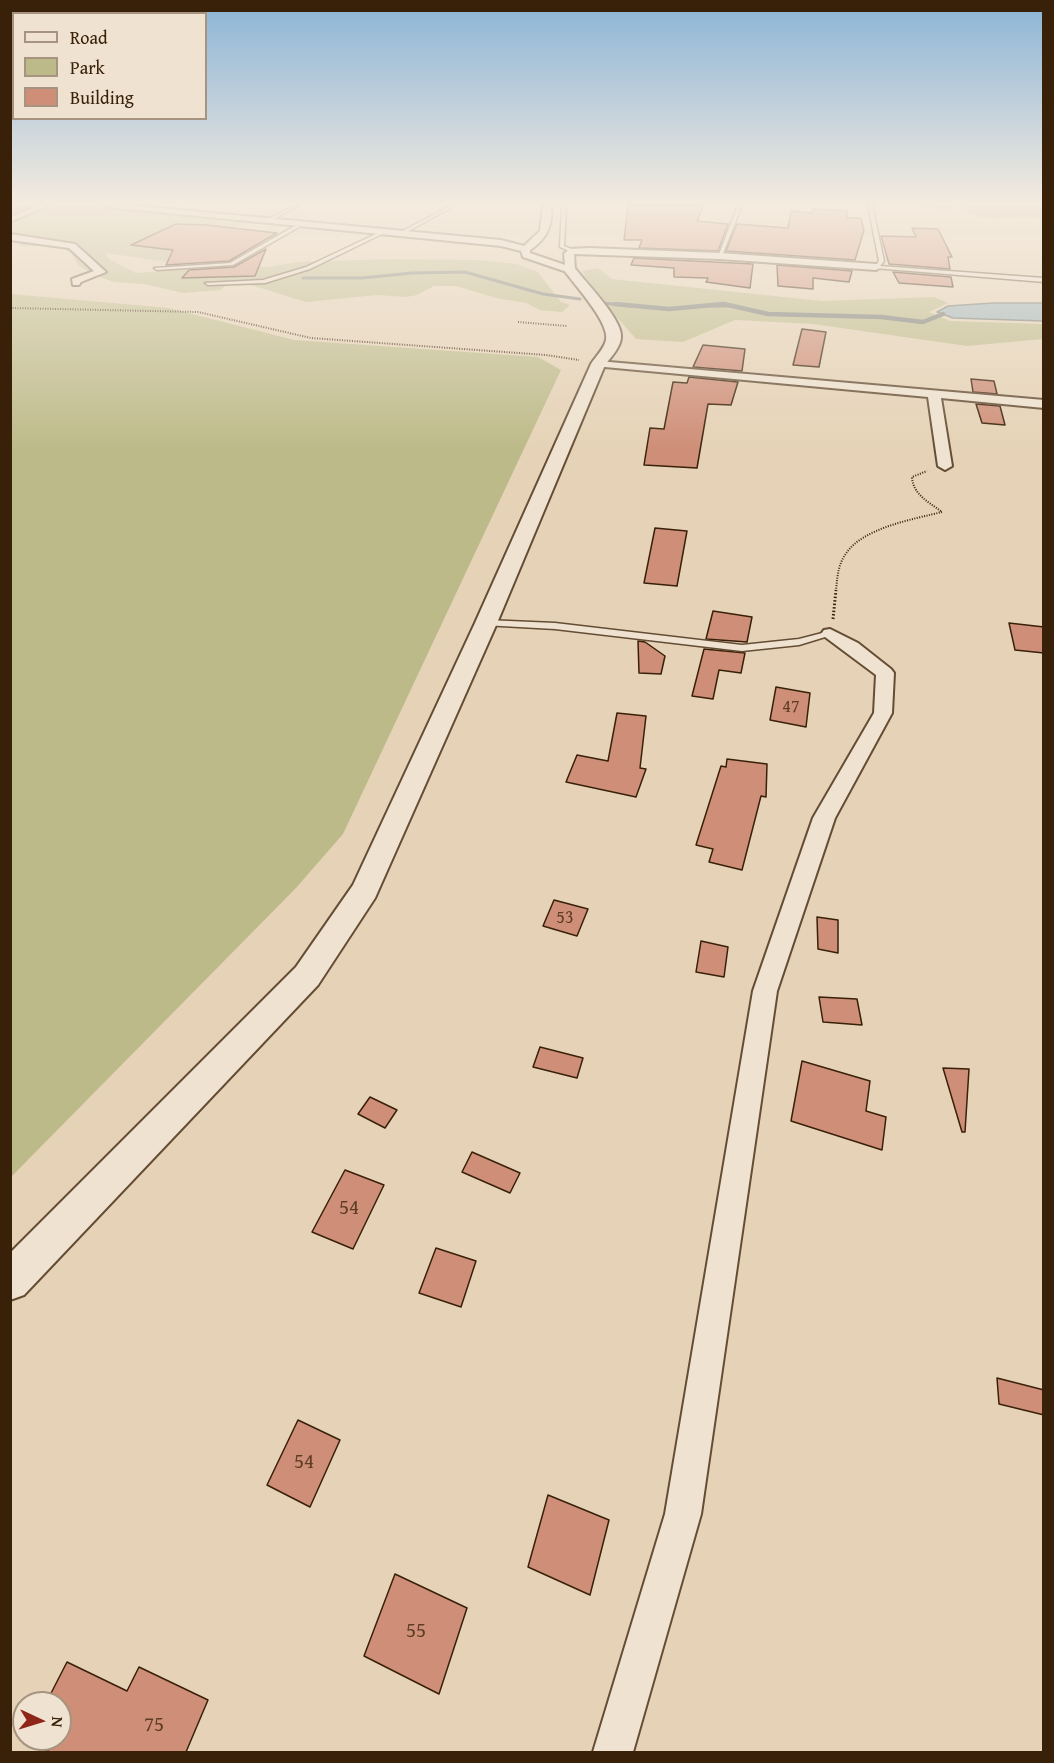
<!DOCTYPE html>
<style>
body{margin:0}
#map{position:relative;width:1054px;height:1763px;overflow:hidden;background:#e6d3b7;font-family:"Gentium Book Plus",serif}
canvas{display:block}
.frame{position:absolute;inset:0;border:12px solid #392009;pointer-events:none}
.legend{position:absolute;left:12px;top:12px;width:195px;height:108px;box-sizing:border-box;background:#efe2d0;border:2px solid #a69480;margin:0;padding:8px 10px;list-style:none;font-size:18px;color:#392009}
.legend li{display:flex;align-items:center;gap:12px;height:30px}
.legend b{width:30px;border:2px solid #a69480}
.north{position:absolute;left:12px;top:1691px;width:60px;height:60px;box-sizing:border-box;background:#efe2d0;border:2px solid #a69480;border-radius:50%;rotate:94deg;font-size:16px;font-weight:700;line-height:24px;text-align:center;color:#392009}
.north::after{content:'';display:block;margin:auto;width:21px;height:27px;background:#8f2418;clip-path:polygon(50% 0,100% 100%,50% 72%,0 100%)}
</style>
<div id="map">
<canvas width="1054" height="1763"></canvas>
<div class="frame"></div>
<ul class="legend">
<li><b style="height:8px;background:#efe2d0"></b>Road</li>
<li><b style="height:16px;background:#bdba89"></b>Park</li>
<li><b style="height:16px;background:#ce8e77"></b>Building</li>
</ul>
<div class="north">N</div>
</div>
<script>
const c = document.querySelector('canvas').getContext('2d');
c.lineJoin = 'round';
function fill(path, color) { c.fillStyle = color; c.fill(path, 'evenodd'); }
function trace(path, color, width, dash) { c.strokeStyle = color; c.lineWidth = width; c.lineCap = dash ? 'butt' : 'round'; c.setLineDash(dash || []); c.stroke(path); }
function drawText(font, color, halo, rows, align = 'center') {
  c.font = font + ' "Gentium Book Plus",serif'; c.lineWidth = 4.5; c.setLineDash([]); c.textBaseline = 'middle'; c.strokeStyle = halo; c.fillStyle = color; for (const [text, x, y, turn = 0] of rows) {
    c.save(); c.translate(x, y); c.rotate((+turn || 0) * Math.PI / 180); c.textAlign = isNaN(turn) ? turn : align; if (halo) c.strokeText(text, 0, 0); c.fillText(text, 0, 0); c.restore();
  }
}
fill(new Path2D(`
 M11,205h74l163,16 -80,41 -63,-9 4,6 27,14 75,-6h58l28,-5 96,-3 84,1 40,4 21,8 23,30 9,3 -8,7 -22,-2 -14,-7 -30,-5 -40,-12h-22l-17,9 -11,2 -29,-2 -71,7 -65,-20 -11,1 -10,7 -37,3 -39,-9 -30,-2 -14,-5 -21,-11 -7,-12 -13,-8h-38l-7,-4 1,-2 -4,-1z
 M918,205h115l10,4v11c-30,-8 -59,10 -84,-15l-14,4z
 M598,268l14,11 210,22 112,-4 14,6 -19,9 21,9 93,3v15l-76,7 -154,-22 -78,-4 -52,22 -47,-3 -42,-48 -12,-20z
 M11,294l158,14 125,32 244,17 23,13 -218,464 -47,54 -285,289z`), '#bdba89');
const water = new Path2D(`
 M993,303h50v18l-90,-3 -16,-6 11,-6z`);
fill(water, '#9db4bb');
trace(water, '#757974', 1.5);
trace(new Path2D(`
 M303,278h59l50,-5 53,-1 78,22 37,5
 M603,303l28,3
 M707,306h24`), '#757974', 3);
trace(new Path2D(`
 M615,304l54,5 54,-5
 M724,304l44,10 113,3 42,5 20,-8`), '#757974', 4.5);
const building = new Path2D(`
 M628,205h76l-7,16 31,3 -10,27 -79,-3 3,-8h-18z
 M813,209l34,2v7h14l3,12 -9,30 -129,-9 11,-27 51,4 3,-17 21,2z
 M176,224l30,1 71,8 -48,28 -63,4 7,-15 -42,-5z
 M912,228l26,1 14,28h-4l2,12 -61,-5 -8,-28 35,1z
 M266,249l-11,27 -73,2 7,-8 45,-3z
 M634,258l119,6 -3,24 -44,-6 2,-4 -34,-1v-9l-43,-3z
 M777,265l75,6 -3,11 -36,-4v11l-35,-3z
 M893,272l58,5 2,10 -54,-4z
 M802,329l24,3 -7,35 -26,-2z
 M703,345l42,4 -3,22 -49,-4z
 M689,377l49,5 -7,23 -23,-1 -11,64 -53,-3 6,-37 14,1 9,-47 14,1z
 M971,379l23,2 3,13 -24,-2z
 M976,404l24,2 5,19 -23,-2z
 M655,528l32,3 -10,55 -33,-3z
 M713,611l39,6 -5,25 -41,-3z
 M1009,623l35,4v26l-29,-3z
 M638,641l7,1 20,14 -4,18 -22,-1z
 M704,649l41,4 -4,20 -22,-3 -6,29 -21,-3z
 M776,687l34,6 -4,34 -36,-7z
 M617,713l29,3 -6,52 6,1 -10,28 -70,-15 11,-27 31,6z
 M727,759l40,5 -1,33 -5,-1 -19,74 -33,-8 4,-13 -17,-4 25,-79 5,1z
 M554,900l34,9 -11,27 -34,-10z
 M817,917l21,3v33l-20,-4z
 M701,941l27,6 -4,30 -28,-5z
 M819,997l38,2 5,26 -39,-3z
 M540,1047l43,11 -6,20 -44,-11z
 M802,1061l68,20 -4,30 20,6 -4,33 -91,-29z
 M943,1068l26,1 -4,63h-3z
 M370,1097l27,13 -12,18 -27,-14z
 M472,1152l48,21 -10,20 -48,-21z
 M345,1170l39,15 -31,64 -41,-17z
 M436,1248l40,13 -15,46 -42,-14z
 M997,1378l47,12v25l-45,-11z
 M298,1420l42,20 -30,67 -43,-22z
 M548,1495l61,25 -19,75 -62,-28z
 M395,1574l72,34 -28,86 -75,-38z
 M67,1662l60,29 12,-24 69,33 -22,52h-136l-23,-11 33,-2v-36h-14z`);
fill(building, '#ce8e77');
trace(building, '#392009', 1.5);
const service = new Path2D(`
 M296,205h4l-30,16 -4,-1z
 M452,205h4l-53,29 -4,-1z
 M562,205h4l-2,41 10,4 -2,2 -12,-5z
 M738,205h4l-20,51 -4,1z
 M868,205h4l12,56 -4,5 164,12v4l-170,-14 5,-7z
 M300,223l4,1 -71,41 -76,5 -3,-2 76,-5z
 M382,231l4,1 -76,37 -45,14 -57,2 -3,-2 58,-3 43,-13z
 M486,620l69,3 187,22 57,-6 31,-8 5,3 -36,11 -57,6 -187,-22 -72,-4 -2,-2z`);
const minor = new Path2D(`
 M39,205h10l-39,17v-5z
 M103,205h24l374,35 23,6 16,-15 3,-26h8c2,20 -4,34 -21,45v3l35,12 -1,-11 5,-5 20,-1 131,5 156,11 5,3 -5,3 -156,-11 -146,-5 1,16 -5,3 -47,-16 -2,-6 -20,-5 -394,-39z
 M10,234l65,10 31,28 -25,10 -2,3h-6l-1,-6 22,-8 -25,-23 -59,-8z
 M598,361l446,39v8l-103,-10 11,68 -7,4 -7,-4 -10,-69 -334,-31 -2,-2z
 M830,629l28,14 33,26 3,4 -2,40 -57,105 -58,173 -76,523 -68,238h-40l72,-238 88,-523 60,-173 61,-105 2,-38 -55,-41 3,-4z`);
const tertiary = new Path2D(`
 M570,266l4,1c12,16 46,50 47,68 1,11 -10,22 -16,30l-108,258 -122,275 -57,87 -294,310 -14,5v-47l286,-286 57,-82 122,-262 116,-259c5,-8 13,-15 15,-24 4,-17 -32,-56 -42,-70z`);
trace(service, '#644d34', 3);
trace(minor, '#644d34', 4);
trace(tertiary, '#644d34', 4);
trace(new Path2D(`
 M10,308l188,4 113,26 235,17 33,5
 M518,322l49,4
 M836,591c1,-12 2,-26 9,-36 16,-27 69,-36 97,-43 -13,-10 -29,-17 -30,-35l15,-6`), '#392009', 2, [1, 1.5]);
trace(new Path2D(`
 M833,619l3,-29`), '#392009', 3, [1.5, 2]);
fill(service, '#efe2d0');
fill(minor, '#efe2d0');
fill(tertiary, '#efe2d0');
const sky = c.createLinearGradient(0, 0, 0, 451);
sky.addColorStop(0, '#8ab4d6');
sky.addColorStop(0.45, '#f4ebdf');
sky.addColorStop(1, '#f4ebdf00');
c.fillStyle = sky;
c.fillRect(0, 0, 1054, 451);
drawText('18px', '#5e3c24', null, [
 ["47",791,707],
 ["53",565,918]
]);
drawText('21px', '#5e3c24', null, [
 ["54",349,1209],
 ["54",304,1463],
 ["55",416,1632],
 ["75",154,1726]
]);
</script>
